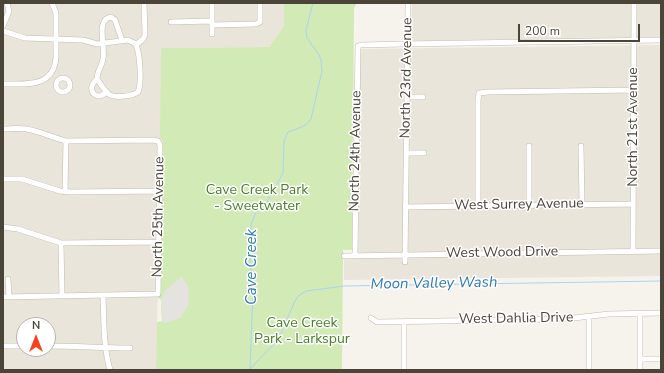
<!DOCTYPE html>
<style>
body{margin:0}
#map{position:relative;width:664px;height:373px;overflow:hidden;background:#f6f3ec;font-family:"Nunito Sans",sans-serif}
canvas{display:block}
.frame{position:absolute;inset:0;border:4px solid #4b4439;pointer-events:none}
.north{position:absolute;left:16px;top:317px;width:40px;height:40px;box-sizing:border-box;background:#fff;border:1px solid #b7b4b0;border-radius:50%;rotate:0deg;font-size:11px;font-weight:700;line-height:16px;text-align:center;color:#4b4439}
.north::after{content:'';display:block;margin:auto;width:14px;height:18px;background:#fc3f1d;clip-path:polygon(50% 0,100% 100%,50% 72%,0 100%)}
.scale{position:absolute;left:518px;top:24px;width:122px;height:18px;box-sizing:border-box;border:2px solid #4b4439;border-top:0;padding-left:5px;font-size:12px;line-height:14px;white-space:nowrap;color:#4b4439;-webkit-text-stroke:3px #fff;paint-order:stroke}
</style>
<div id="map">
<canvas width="664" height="373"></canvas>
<div class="frame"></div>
<div class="north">N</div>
<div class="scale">200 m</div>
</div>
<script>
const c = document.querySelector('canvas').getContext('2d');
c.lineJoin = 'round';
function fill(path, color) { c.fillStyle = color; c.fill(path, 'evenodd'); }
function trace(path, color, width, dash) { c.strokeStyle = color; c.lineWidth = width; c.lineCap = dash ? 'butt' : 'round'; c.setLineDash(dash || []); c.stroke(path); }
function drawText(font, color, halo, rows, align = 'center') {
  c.font = font + ' "Nunito Sans",sans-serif'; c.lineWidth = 3; c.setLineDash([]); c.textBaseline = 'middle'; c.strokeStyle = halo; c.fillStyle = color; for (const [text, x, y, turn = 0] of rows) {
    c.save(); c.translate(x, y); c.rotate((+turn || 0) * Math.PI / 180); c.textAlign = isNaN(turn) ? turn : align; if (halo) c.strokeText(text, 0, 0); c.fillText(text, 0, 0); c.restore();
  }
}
fill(new Path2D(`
 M3,3h281v23l-15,21 -108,1 1,91 1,3 -6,180v48h-154zM24,325h24v24h-24z
 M412,3h249v34l-250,4z
 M661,45v231l-317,4v-21h14l2,-210z`), '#eae5da');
fill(new Path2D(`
 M284,3h73l-3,5 -2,242h-9l-1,120h-186l1,-48 5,-1 -1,-13 1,-6 -2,-3 -2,-1 5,-156 -1,-3 -2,-1 1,-90 108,-1 15,-21z`), '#d2eab5');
fill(new Path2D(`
 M181,276l7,10 1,11 -1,9 -8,12 -11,4 -6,1 -2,-23 5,-10 13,-11z`), '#e5e3e0');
trace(new Path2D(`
 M250,369l28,-29 16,-37 4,-7 8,-5 38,-5 317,-5
 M250,369l3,-79 -3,-29 1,-36 4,-11 12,-12 16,-29 1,-32 4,-9c8,-3 18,-5 23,-13l11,-48 -1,-11 -2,-5 -12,-17 -1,-8 7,-27`), '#a9d4f2', 1);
const minor = new Path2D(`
 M212,3v31
 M171,22l41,-1
 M212,25l44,-1 4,-2v-19
 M3,26l6,-15 -2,-8
 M3,31l22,7 58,2 14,4 31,-4 6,3 2,2
 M136,45l7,-6 2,-4 -1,-32
 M56 85a7 7 0 1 1 14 0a7 7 0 1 1-14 0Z
 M97,79c4,5 8,13 13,16 6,3 23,1 28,-3 4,-9 2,-38 -2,-47
 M97,79c0,-9 5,-12 6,-20 3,-11 -8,-40 8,-42l4,3 7,20
 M97,79c-5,5 -7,8 -4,14 5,5 9,3 14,-1
 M3,84c23,0 51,4 53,-27v-44l-4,-10
 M407,97h16
 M3,129c7,0 15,-1 23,0 14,2 27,9 40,12l87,-1 5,1 2,4 -2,149 -155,3
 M529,146v60
 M581,146l1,58
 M406,153h18
 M3,179h19l38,12 11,1 89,-1
 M65,192l1,-51
 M478,206v-105l1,-8 9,-1 146,-2
 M405,207l228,-3
 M3,227l15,2 43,14 98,-1
 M61,243l1,53
 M633,251l1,-248
 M355,255l3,-209 3,-1 41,-1 259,-4
 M344,256l317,-5
 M405,262l3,-259
 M8,279l1,18
 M103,295c1,25 0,50 7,75
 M640,314v56
 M371,318l6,4 188,-3 44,-5 52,-1
 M3,346h21
 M48,346c27,0 55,2 82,2
 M640,359h21
 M404,370v-48
 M589,370v-53`);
trace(minor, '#c2bbae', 6);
trace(minor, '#fff', 5);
drawText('14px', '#4b4439', '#fff', [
 ["North 23rd Avenue",407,78,-89],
 ["North 21st Avenue",634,127,-90],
 ["North 24th Avenue",356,151,-89],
 ["West Surrey Avenue",519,205,-1],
 ["North 25th Avenue",159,217,-89],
 ["West Wood Drive",502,253,-1],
 ["West Dahlia Drive",516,319,-1]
]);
drawText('14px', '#4a7f2a', '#fff', [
 ["Cave Creek Park",257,191],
 ["- Sweetwater",257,207],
 ["Cave Creek",302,324],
 ["Park - Larkspur",302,340]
]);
drawText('italic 15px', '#2e7ab2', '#fff', [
 ["Cave Creek",252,267,-90],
 ["Moon Valley Wash",434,284,-1]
]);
</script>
